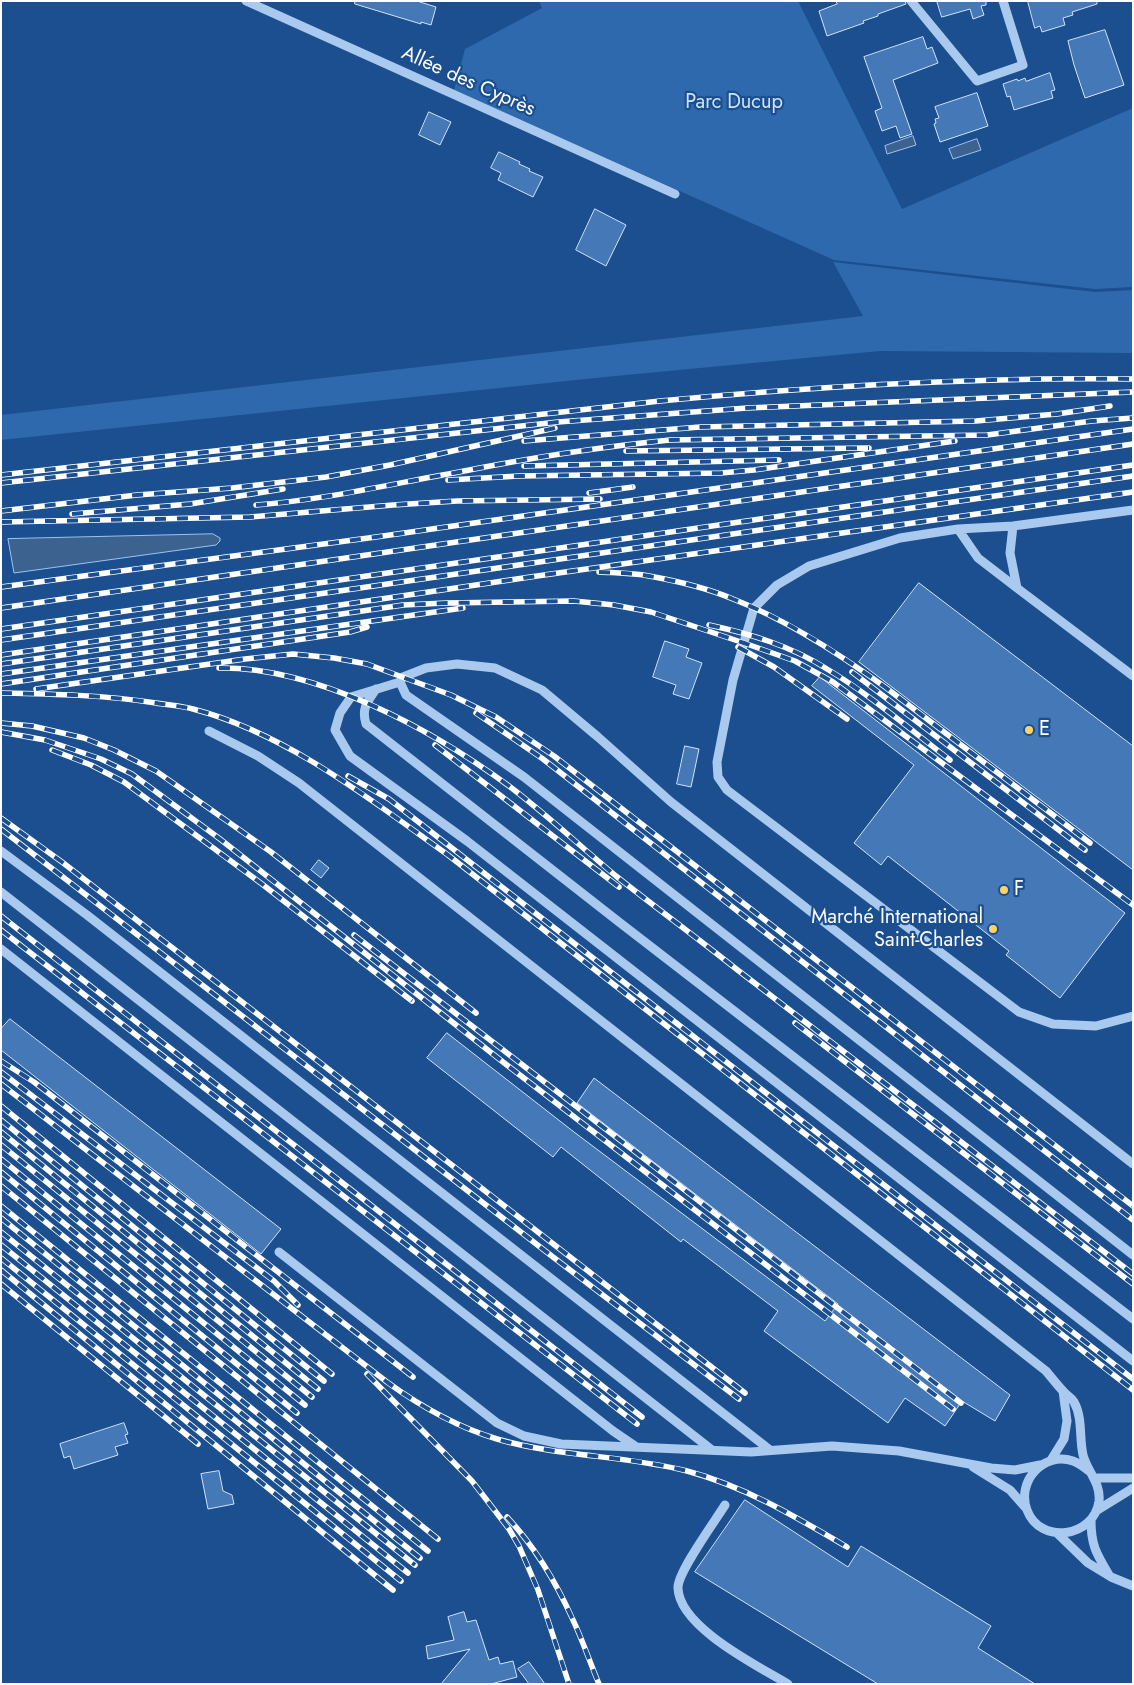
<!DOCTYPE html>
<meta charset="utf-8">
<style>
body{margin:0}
#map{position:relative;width:1134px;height:1685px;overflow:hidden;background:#1b4f8f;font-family:Jost,sans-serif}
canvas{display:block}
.frame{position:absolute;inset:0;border:2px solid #fff;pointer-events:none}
</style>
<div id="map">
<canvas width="1134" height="1685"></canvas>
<div class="frame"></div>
</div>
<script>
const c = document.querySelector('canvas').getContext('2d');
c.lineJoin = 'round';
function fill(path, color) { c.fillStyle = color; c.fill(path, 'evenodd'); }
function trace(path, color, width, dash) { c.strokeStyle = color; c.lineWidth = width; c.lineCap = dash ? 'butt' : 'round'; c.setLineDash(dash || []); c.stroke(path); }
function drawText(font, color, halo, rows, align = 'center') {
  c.font = font + ' Jost,sans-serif'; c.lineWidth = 4.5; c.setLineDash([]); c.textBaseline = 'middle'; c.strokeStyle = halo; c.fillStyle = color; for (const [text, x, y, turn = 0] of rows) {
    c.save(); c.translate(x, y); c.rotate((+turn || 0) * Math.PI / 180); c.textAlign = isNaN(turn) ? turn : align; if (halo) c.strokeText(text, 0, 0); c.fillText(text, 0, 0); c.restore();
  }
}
fill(new Path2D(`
 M539,1h259l104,208 231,-101v179l-38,2 -261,-29 -380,-170 11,-41 77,-41z
 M833,262l262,30 38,-2v63l-253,-2 -275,26 -604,63v-25l862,-99z`), '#2e69ad');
const water = new Path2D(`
 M913,136l3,9 -29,9 -2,-8z
 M977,139l4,11 -28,9 -4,-10z
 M213,534l7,4v3l-4,4 -202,28 -6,-34z`);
fill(water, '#3c6290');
trace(water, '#9cc4f0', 1);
const building = new Path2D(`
 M355,1h62l19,6 -5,18 -10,-3v2l-66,-20z
 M836,1h69l1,3 -28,10v2l-15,5 1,2 -37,13 -8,-25 18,-7z
 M937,1h49v4l-5,1 3,9 -11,4 -3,-10 -28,8z
 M1028,1h69v3l-25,8 1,3 -10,3 2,7 -23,7 -2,-6 -5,2z
 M1105,30l19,55 -39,13 -11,-33 -6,-24z
 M923,37l4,12 5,-2 6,16 -45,17 19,54 -12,4 -4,-12 -14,5 -7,-20 7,-3 -18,-51z
 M1050,73l5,17 -4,1 2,7 -39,12 -4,-14 -3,1 -4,-13 14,-5 1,2 7,-3 1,3z
 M977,93l11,33 -48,16 -6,-18 2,-1 -1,-4 4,-1 -4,-11z
 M429,112l22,10 -11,23 -21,-10z
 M499,152l21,10 -1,2 11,5 -1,2 14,6 -10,20 -35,-17 3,-7 -10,-5z
 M595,209l31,16 -20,41 -30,-16z
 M919,583l214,163v124l-274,-208z
 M665,641l24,8 -3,8 16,6 -13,36 -16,-5 3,-9 -23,-8z
 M820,677l305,236 -65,85 -54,-43 3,-4 -121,-95 -7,9 -27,-22 60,-78 -102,-79z
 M685,746l14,3 -8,38 -14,-3z
 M319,860l10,8 -8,10 -10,-8z
 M10,1019l271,210 -20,25 -260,-204v-21z
 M447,1033l127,99 251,189 13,-17 -261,-201 17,-25 416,317 -15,26 -33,-20 -17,25 -40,-28 -17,25 -124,-92 14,-20 -95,-72 -2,3 -120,-95 -8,10 -126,-99z
 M124,1423l4,11 -3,1 3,8 -13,4 3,8 -44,14 -4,-13 -6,2 -4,-14z
 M219,1471l4,20 9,4 2,9 -26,5 -7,-35z
 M745,1500l103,67 13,-21 130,80 -13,22 57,36h-157l-183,-112z
 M464,1612l3,10 9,-2 13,40 9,-3 2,7 13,-3 4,16 -26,7h-50l29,-35 -42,10 -2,-13 28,-6 -6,-23z
 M529,1662l16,22h-16l-11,-15z`);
fill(building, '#4478b7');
trace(building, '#cfe3fa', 1);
trace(new Path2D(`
 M246,1l429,193
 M911,1l66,80 46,-16 -20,-64
 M1133,510l-120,16 -55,3 -58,9 -91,28 -32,19 -23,23 -21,72 -16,82 1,15 9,13 292,222 34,12 43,2 37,-10
 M958,529l20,29 39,30 -7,-35 3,-27
 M1017,588l116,88
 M400,682l-49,15 -11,16 -5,17 15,26 117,85 666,520
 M376,689c-8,12 -15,19 -10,35l253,198 514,397
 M209,731l49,25 41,27 747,588c6,7 11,14 17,20 3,4 9,7 11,11 9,16 5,36 9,53 4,16 18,28 16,46 -5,37 -59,44 -72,9 -11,-29 17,-59 46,-49 6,2 11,6 16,10
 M1,851l86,64 683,535
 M1,892l711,558
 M1,949l612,482 22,15
 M1133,1164l-462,-362 -73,-65 -56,-47 -47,-22 -38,-4 -31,4 -23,9 -3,5 6,13 118,82 609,478
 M279,1252l218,171 27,13 37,8 190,8 81,-6 67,5 92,17 24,2 25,-5
 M1051,1460l13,-21 3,-18 -4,-30
 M973,1467l37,23 15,17
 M1095,1478h38
 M725,1505c-10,16 -48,68 -47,83 1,39 80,78 110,96
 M1096,1511l37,-23
 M1091,1520c0,25 5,33 18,55
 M1058,1534l30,29 23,14 22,9`), '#a9c9ee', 9);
const rail = new Path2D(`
 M524,441l176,-14 276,-6 81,-7 53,-8
 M626,451l243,-3
 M524,466l255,-6
 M1,475l659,-74c158,-15 314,-24 473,-22
 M448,480l71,-4 202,-3 33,-3 201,-29
 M1,483l557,-61 189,-14 386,-16
 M589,493l44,-6
 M256,505c68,-5 135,-21 203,-33 70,-14 140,-25 211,-32l317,-5 105,-14 41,-3
 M1,511l136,-16 95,-7 94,-11 64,-12 165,-37
 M72,514l118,-10 93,-15
 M1,522l249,-5 143,-12 64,-4 143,-2
 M599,572c17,1 34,1 50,4 28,5 58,12 84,23 54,21 105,54 152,88l205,156
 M1,587l375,-50 757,-108
 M1,608l1132,-164
 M709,625c42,9 82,21 118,44 42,25 84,61 123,91
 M1,629l1132,-164
 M1,640l1132,-164
 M738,647l36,20 73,52
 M1,655l536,-79 596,-84
 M1,664l402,-59 43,-2 128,-2 40,4 37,7 93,31 51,18 38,21 300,223
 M219,668c99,-1 212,61 290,118 37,28 71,60 107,90 39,31 80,61 119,92 133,102 265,204 398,306
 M852,672l233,178
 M1,674l462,-66
 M1,684l349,-52 17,-5
 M36,689l209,-30 48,-5 41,4 33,6 84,31 45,22 58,39 579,450
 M1,693c52,1 103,2 155,10 12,2 25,3 37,6 93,24 178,91 255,146l685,535
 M476,713l67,46 590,461
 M1,723l31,3 52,12 30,12 42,21 115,81 205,161
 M1,732l44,8 56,19 31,15 88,65 283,223 450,347
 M435,745l184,142
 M52,750l39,15 33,17 138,102 150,117
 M348,776l41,23 744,580
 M1,818l61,44 683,531
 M1,829l552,428 186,142
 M1,916l641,501
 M1,930l636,494
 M354,935l607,468
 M795,1023l338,261
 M1,1061l33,21 379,295
 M1,1072l273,209 24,24
 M1,1084l386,298c33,24 70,45 110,57 62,18 127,16 190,32 57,15 109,46 160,76
 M1,1106l331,268
 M1,1120l323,261
 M1,1132l317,257
 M1,1145l311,252
 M1,1159l304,246
 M1,1172l296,241
 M1,1186l437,353
 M1,1206l427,345
 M1,1218l419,340
 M1,1232l414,333
 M1,1245l407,328
 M1,1258l400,323
 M1,1270l392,320
 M1,1284l197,160
 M367,1374l105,107 37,48 10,17 19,44 31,94
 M507,1517c28,30 49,65 66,103 10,21 17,43 26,64`);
trace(rail, '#fff', 5.5);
trace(rail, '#1b4f8f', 4, [11]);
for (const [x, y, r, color] of [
 [1029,730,5,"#ffd166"],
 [1004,890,5,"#ffd166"],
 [993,929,5,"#ffd166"]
]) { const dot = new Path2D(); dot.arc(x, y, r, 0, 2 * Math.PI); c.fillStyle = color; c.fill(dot); trace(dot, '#1b4f8f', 2); }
drawText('20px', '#fff', '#1b4f8f', [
 ["Allée des Cyprès",468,82,24]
]);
drawText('20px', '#cfe3fa', '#1b4f8f', [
 ["Parc Ducup",734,103]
]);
drawText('20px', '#fff', '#1b4f8f', [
 ["E",1039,730],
 ["F",1014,890],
 ["Marché International",983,918,"right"],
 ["Saint-Charles",983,941,"right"]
], 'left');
</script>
